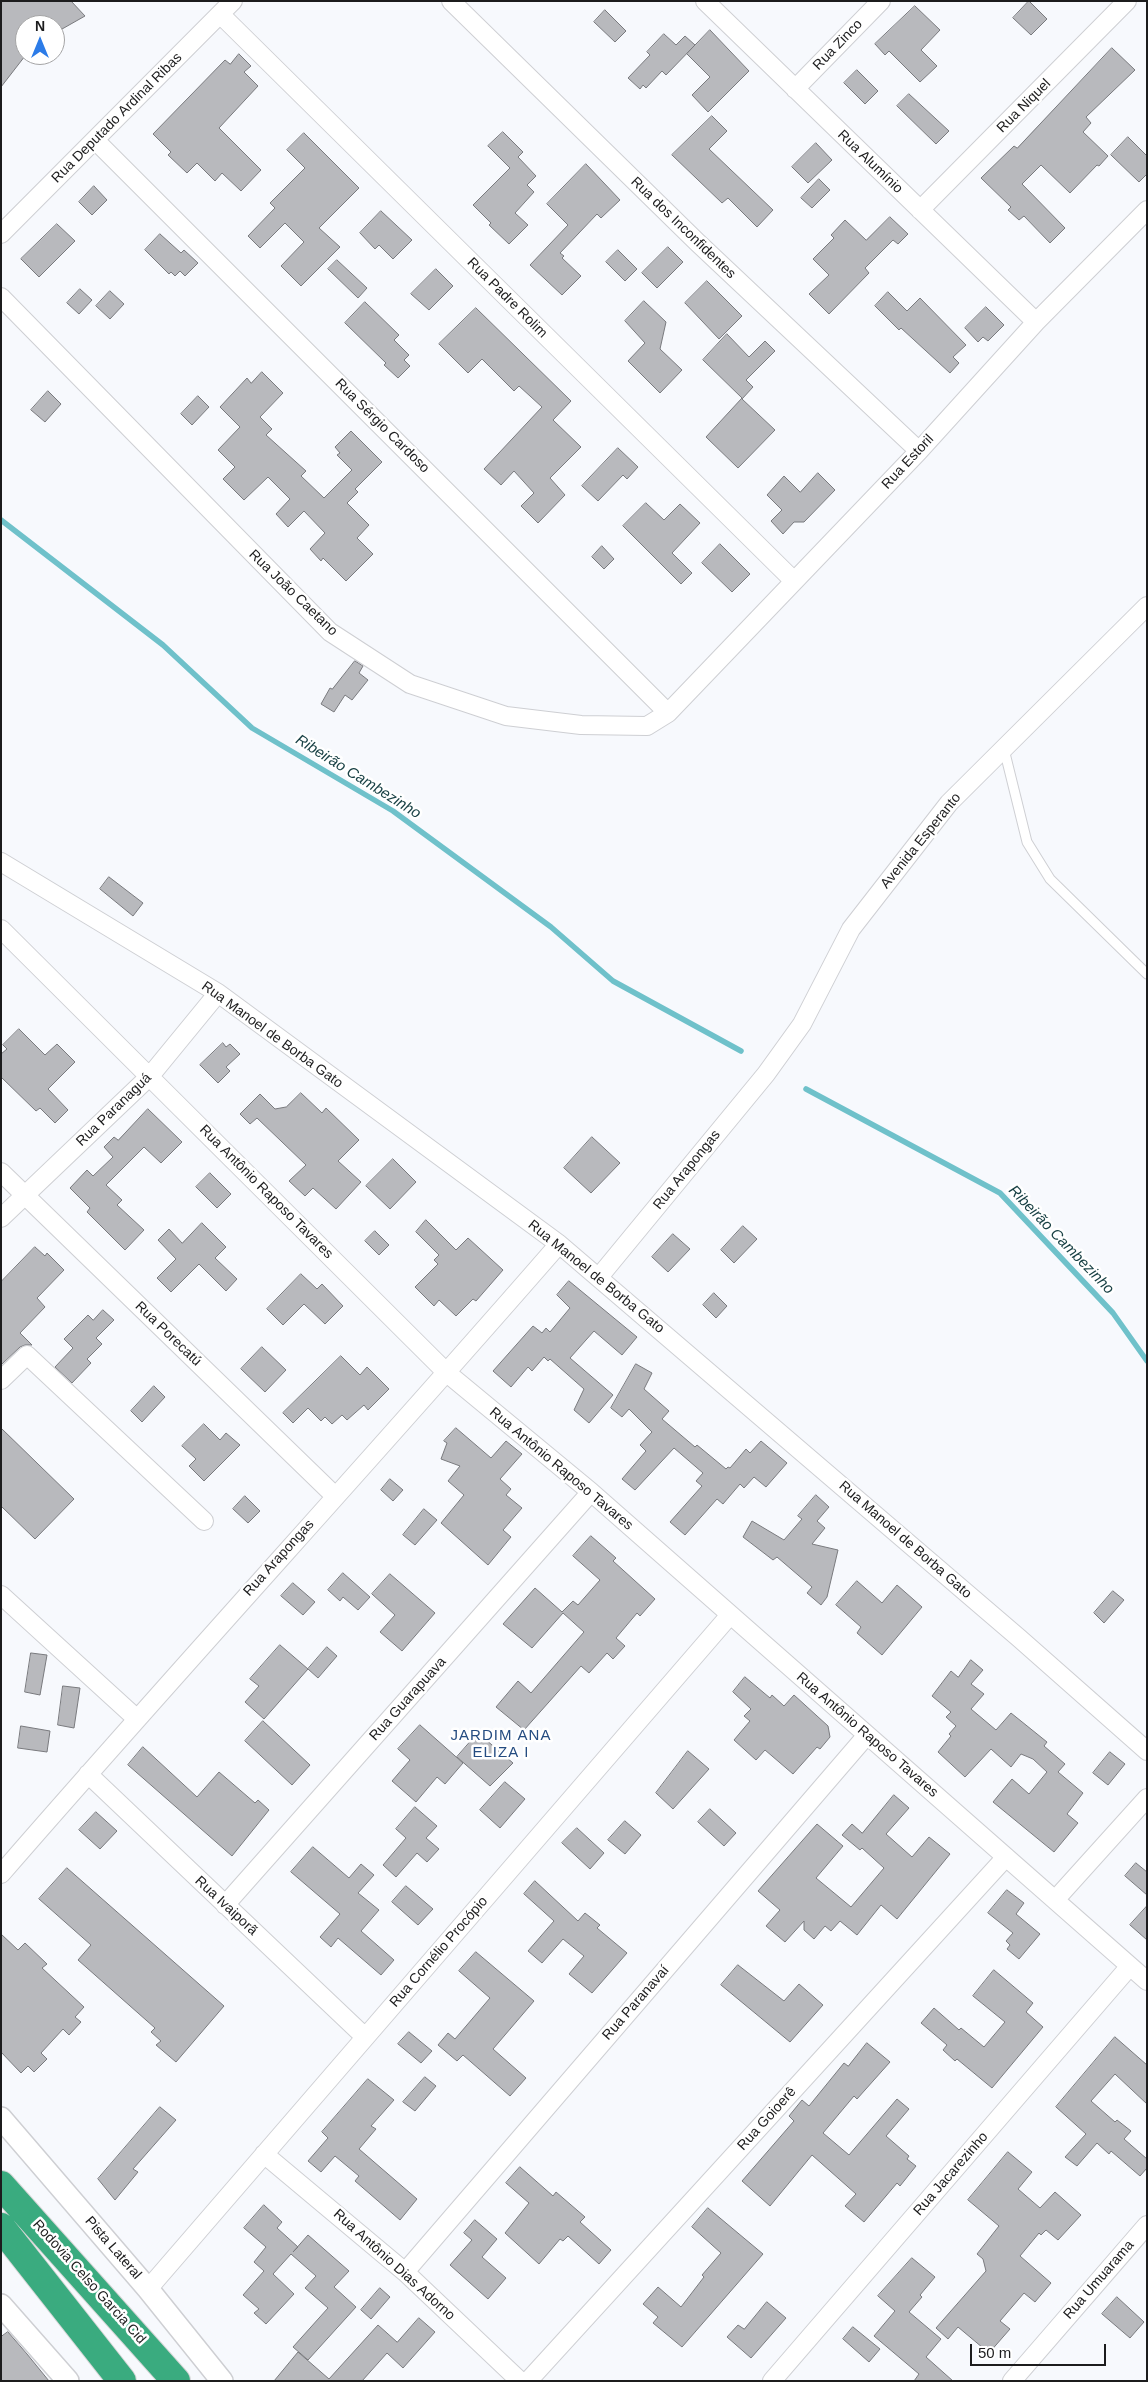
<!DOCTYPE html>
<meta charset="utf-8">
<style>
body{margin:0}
#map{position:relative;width:1148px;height:2382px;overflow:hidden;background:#f7f9fd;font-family:Arial,sans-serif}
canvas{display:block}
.frame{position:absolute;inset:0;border:2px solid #1c1c1d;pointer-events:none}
.north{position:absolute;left:15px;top:15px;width:50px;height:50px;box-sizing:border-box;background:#fff;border:1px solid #a4a4a5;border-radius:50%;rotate:0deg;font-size:14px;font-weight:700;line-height:20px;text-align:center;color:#1c1c1d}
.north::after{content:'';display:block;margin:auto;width:18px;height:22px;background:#2c7ce8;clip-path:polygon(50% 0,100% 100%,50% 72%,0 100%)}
.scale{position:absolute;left:970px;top:2344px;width:136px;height:22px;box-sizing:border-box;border:2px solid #1c1c1d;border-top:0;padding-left:6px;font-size:15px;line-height:18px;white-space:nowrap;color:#1c1c1d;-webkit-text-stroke:4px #fff;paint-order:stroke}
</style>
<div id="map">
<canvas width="1148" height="2382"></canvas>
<div class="frame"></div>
<div class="north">N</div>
<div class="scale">50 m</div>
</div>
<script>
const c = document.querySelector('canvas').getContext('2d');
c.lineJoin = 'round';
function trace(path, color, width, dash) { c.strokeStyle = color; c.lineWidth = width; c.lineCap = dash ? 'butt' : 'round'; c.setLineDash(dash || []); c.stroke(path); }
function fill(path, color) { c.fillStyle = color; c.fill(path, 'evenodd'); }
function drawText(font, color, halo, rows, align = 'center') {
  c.font = font + ' Arial,sans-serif'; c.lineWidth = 5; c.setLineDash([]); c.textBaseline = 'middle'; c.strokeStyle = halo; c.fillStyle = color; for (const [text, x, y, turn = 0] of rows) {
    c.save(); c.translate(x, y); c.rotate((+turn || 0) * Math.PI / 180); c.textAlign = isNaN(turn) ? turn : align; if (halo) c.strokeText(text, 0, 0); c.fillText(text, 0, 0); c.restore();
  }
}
trace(new Path2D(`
 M1,520l162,125 89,83 141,83 158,116 62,54 128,70
 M806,1089l194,104 113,120 34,48`), '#6fc1ca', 5.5);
const building = new Path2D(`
 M1,1h70l14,15 -30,17v-8h-30v31l-24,31z
 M1029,1l18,18 -16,16 -18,-17z
 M915,6l25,24 -19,20 16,16 -17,16 -31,-31 -4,4 -10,-11z
 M605,10l21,21 -11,11 -21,-20z
 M710,30l39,41 -41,41 -16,-17 18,-18 -23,-23z
 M664,34l12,11 9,-9 10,9 -29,30 -4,-4 -16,17 -3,-3 -3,4 -12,-11 22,-23 -3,-3z
 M1112,48l23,22 -49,47 5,6 -8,9 25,24 -9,10 -2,-1 -27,28 -29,-28 -19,19 43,44 -15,15 -26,-27 -5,4 -11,-10 3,-3 -30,-29 33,-32 3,2z
 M239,54l12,12 -7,6 14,14 -39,42 42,42 -20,21 -19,-18 -7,8 -18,-18 -10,10 -19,-18 3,-3 -18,-18 72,-74 5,4z
 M857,70l21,21 -13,13 -21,-21z
 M909,94l40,37 -13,13 -39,-38z
 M712,116l15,15 -18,18 64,61 -16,17 -29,-29 -6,5 -50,-48z
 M503,132l20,20 -5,5 18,19 -9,9 7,7 -19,21 13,12 -19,19 -20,-19 2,-2 -18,-18 37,-37 -22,-22z
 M304,133l55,55 -40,40 21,19 -39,39 -20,-20 23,-24 -19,-19 -25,25 -12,-12 27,-28 -5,-5 35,-35 -18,-18z
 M1128,137l19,19v18l-8,8 -28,-27z
 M816,143l16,17 -24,23 -16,-16z
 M586,164l34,36 -19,18 -4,-4 -37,39 4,3 -2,2 19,18 -19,19 -32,-30 38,-40 -21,-21z
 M819,179l11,11 -18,18 -11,-10z
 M94,186l13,14 -15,15 -13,-13z
 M381,211l31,29 -19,19 -14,-14 -4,4 -15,-16z
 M890,217l18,17 -10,10 -5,-4 -28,28 4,5 -40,41 -20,-20 20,-19 -16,-16 21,-21 -3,-3 14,-15 21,20z
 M57,224l18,17 -36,36 -18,-18z
 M160,234l21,19 3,-3 14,13 -13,13 -5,-5 -5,5 -4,-4 -2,2 -24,-24z
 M668,247l15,15 -26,26 -15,-15z
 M618,250l19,19 -12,12 -19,-19z
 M337,260l30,28 -9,10 -30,-29z
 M436,269l17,17 -24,24 -18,-16z
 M707,281l35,35 -23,23 -34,-36z
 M80,289l12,11 -13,14 -12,-11z
 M110,291l14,13 -14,15 -14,-13z
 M888,292l19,19 13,-13 46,47 -13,12 6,6 -9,10 -49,-45 -2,2 -24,-24z
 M644,301l22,21 -6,27 22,21 -22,23 -32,-32 17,-18 -20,-22z
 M365,302l34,33 -5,5 15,15 -5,5 6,6 -12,12 -14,-13 2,-2 -41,-40z
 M986,307l18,18 -16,16 -5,-4 -5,5 -13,-14z
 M476,308l95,93 -18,19 28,27 -31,31 15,17 -27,28 -17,-17 13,-13 -20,-22 -13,14 -17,-16 58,-62 -23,-21 -5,5 -32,-32 -14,14 -29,-29z
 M727,334l22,23 16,-16 10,10 -29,29 7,7 -11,12 33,31 -37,38 -32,-31 36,-39 -39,-38z
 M262,372l21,21 -23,24 12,12 -6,6 40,36 -5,5 23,22 28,-28 -15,-15 3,-2 -5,-6 16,-16 31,31 -27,27 3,3 -11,11 22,22 -12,13 16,16 -27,27 -23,-23 -2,3 -11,-12 15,-16 -21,-22 -16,16 -12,-13 14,-15 -22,-22 -24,23 -21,-21 12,-12 -17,-17 22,-23 -20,-20 27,-29 4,5z
 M48,391l13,13 -16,18 -14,-12z
 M198,396l11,11 -17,18 -11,-11z
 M618,448l20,19 -11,12 -4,-4 -25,26 -16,-15z
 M818,473l17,17 -31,32h-10l-11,12 -12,-13 11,-11 -15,-15 17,-19 16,16z
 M646,503l18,17 16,-16 20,19 -28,30 20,20 -11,11 -58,-58z
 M720,544l30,30 -18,18 -30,-29z
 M602,546l12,13 -10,10 -12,-12z
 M355,661l8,5 -4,7 9,7 -16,20 -7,-5 -11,17 -13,-8 9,-16 2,1z
 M109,877l34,26 -10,13 -33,-27z
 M19,1029l26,26 12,-11 18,18 -27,27 20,21 -13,13 -15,-15 -4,3 -35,-34v-23l6,-5 -4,-4z
 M223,1043l3,4 4,-3 10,10 -14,13 4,4 -12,12 -18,-18z
 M301,1093l21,20 4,-5 33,32 -21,21 23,21 -25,27 -23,-21 -8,8 -16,-15 17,-16 -49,-47 -7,6 -10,-10 20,-20 15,15 11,-2z
 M148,1109l34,33 -21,21 -17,-16 -38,38 16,15 -5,5 27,25 -19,20 -38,-38 3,-4 -20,-20 17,-18 6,6 20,-19 -9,-10 10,-10 4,3z
 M592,1137l28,26 -29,30 -27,-25z
 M393,1159l23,23 -26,27 -24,-23z
 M210,1173l21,21 -14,14 -21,-21z
 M426,1220l30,30 12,-12 35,32 -27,31 -3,-2 -17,17 -17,-16 -5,6 -19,-19 23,-23 -4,-4 5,-5 -23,-23z
 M202,1223l24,24 -11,11 22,21 -11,12 -27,-27 -28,28 -14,-14 19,-19 -18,-19 11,-11 13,14z
 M743,1226l14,13 -23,24 -13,-13z
 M375,1231l14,14 -10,10 -14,-14z
 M673,1234l17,15 -22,23 -16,-15z
 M35,1247l10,9 2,-3 17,17 -27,28 8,9 -25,26 12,12h-7l-5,2 -19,18v-83z
 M301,1274l16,15 5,-5 21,22 -18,18 -21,-20 -21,21 -16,-16z
 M569,1281l68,56 -15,18 -28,-24 -24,27 43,37 -24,28 -15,-13 10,-21 -34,-30 -2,2 -4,-4 -12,14 -4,-4 -17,20 -18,-16 40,-45 9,7 4,-5 4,4 20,-24 -13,-13z
 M714,1293l13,13 -11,12 -13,-13z
 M103,1310l11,10 -18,18 6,6 -15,15 4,4 -19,20 -17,-16 18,-19 -9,-9 24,-24 5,5z
 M262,1347l24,23 -21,22 -24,-23z
 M341,1356l19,19 7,-8 22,22 -21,21 -4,-5 -17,15 -5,-5 -10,9 -7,-7 -4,4 -13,-13 -15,15 -10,-10z
 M636,1364l16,9 -8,16 25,22 -7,8 33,28 2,-2 29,24 2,-2 2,1 16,-19 4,4 11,-12 26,22 -21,24 -12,-10 -10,11 -4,-4 -17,20 -6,-5 -32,36 -15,-13 32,-36 -6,-5 7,-8 -29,-25 -39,42 -13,-11 24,-28 -6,-6 12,-13 -23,-23 -7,8 -11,-9z
 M154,1386l11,11 -23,25 -11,-11z
 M204,1424l16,16 6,-7 14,12 -36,36 -15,-15 7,-7 -14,-13z
 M1,1428l73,71 -39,40 -34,-33z
 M456,1428l35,30 15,-17 16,13 -22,25 11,10 -5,6 16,13 -19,22 8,7 -23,28 -47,-42 23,-28 -16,-14 12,-15 -19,-7 6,-16 -3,-2z
 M390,1479l13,11 -10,11 -12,-11z
 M816,1495l13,12 -12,14 8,7 -13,16 26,6 -11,47 -6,8 -14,-12 5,-6 -35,-30 -4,3 -30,-23 9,-16 32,19 18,-21 -4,-3z
 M245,1496l15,15 -12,12 -15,-14z
 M424,1509l13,11 -22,25 -12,-10z
 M591,1536l25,22 -3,3 42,38 -15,17 -3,-3 -21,25 9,8 -12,13 -6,-6 -18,20 -8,-7 -57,64 -28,-23 22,-26 13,12 53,-61 -21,-19 -31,35 -29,-24 32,-36 27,24 11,-11 5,4 22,-25 -27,-24z
 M343,1573l27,24 -12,13 -15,-13 -3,4 -12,-11z
 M390,1574l45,39 -33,38 -22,-19 15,-17 -23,-21z
 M857,1581l25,22 15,-18 25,22 -40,48 -25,-22 4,-6 -25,-22z
 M293,1583l22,19 -12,13 -22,-19z
 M1113,1591l11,9 -20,23 -10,-10z
 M280,1645l28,24 -44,50 -19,-17 14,-16 -9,-7z
 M327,1647l10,9 -19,22 -10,-9z
 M31,1653l16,2 -7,40 -15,-3z
 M971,1660l12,10 -12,14 13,10 -13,15 25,21 15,-17 36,29 -3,4 21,18 -7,8 25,21 -16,21 11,9 -24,29 -61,-50 19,-23 17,15 18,-22 -14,-13 -12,-5 -10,13 -20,-18 -26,28 -27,-25 13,-16 -2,-2 7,-8 -10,-9 5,-5 -19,-16 19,-25 7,6z
 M745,1677l25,21 2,-3 12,11 10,-11 34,31 2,11 -10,12 -3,-2 -24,27 -28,-24 -9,10 -22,-20 16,-19 -6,-5 7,-7 -18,-17z
 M63,1686l17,2 -6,40 -16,-3z
 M263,1721l47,44 -18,20 -47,-44z
 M420,1725l43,38 -18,21 -8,-7 -21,25 -24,-21 18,-21 -12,-11z
 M21,1726l29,5 -3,21 -29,-4z
 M478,1733l35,30 -23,23 -33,-29z
 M143,1747l54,50 22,-25 36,31 3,-3 11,10 -37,46 -104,-91z
 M688,1751l21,18 -36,40 -17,-16z
 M1110,1752l15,12 -17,21 -15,-12z
 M505,1782l20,17 -25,29 -20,-18z
 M894,1795l15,13 -23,26 26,23 17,-20 21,17 -53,65 -16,-14 -24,30 -17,-14 -9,10 -6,-5 -11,13 -10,-9v-9l-19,21 -19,-16 14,-16 -22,-19 59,-67 26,22 -27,32 35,29 33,-39 -22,-20 -2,2 -18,-15 10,-11 10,9z
 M415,1807l22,19 -11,12 13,11 -12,13 -10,-9 -21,24 -13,-12 23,-27 -10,-9z
 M710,1809l26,24 -12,13 -26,-24z
 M96,1812l21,19 -17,18 -21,-19z
 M625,1821l16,14 -16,19 -17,-14z
 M577,1828l27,25 -14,16 -28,-26z
 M313,1847l36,31 12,-14 13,11 -16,18 21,17 -18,21 33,29 -13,15 -43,-37 -7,9 -11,-10 20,-23 -49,-42z
 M1136,1863l11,9v23l-22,-19z
 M67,1868l157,138 -48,56 -20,-17 5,-4 -10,-9 4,-4 -77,-68 13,-15 -52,-46z
 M535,1881l43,40 7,-8 15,12 -3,3 30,25 -35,40 -23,-19 15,-18 -21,-17 -21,24 -14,-12 26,-30 -30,-27z
 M406,1886l27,23 -15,16 -26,-23z
 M1007,1890l17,13 -8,11 24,20 -21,25 -12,-10 3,-4 -4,-4 7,-8 -25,-20z
 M1147,1906v34l-17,-15z
 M1,1934l17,16 7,-7 22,21 -5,4 42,39 -9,10 6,5 -12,13 -6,-6 -22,24 6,6 -13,13 -6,-6 -7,7 -20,-21z
 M476,1952l58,49 -41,48 33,29 -16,18 -47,-41 -6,6 -19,-16 10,-12 7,6 35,-41 -31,-27z
 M738,1965l46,36 15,-17 24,21 -33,37 -69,-57z
 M994,1970l39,33 -7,9 17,15 -51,61 -35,-29 -2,2 -12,-11 4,-5 -26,-22 13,-15 25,22 2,-2 23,19 21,-25 -32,-26z
 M409,2032l23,19 -11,12 -23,-19z
 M1115,2037l32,28v39l-32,-30 -24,27 24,21 2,-2 14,11 -7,8 23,20v9l-7,8 -29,-25 -2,3 -12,-11 -20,23 -12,-9 21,-23 -30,-27z
 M867,2043l23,19 -33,37 -3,-3 -31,37 26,22 48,-56 12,10 -23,27 23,20 -2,3 9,7 -16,20 -3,-3 -33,39 -19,-16 11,-12 -44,-39 -42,51 -28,-25 52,-60 -5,-5 13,-16 7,6 35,-43 4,3z
 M425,2077l11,9 -21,25 -12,-9z
 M368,2079l26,21 -23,26 5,3 -17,20 58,50 -17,21 -45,-39 4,-5 -24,-20 -14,16 -13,-11 20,-23 -6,-6z
 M160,2107l16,13 -43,49 5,3 -23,28 -17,-21z
 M1008,2152l24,20 -14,17 22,19 15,-16 26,23 -23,25 -12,-10 -5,5 -2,-2 -19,23 31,27 -16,19 -11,-9 -24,28 10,8 -21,24 -31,-26 -10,12 -12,-11 50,-57 -3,-12 -6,-5 22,-28 -31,-26z
 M520,2167l33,29 3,-4 29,25 -5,5 31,28 -12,14 -31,-28 -5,5 -3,-2 -21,25 -34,-31 24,-30 -23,-20z
 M264,2205l18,17 -5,6 21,19 -5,5 15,-17 41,36 -15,16 22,20 -48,53 -15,-13 35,-39 -23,-20 11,-12 -25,-22 -18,20 21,20 -28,30 -12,-11 5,-4 -16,-14 21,-24 -10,-9 12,-15 -22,-19z
 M708,2208l55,46 -81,93 -29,-24 5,-6 -15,-13 15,-17 23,20 23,-30 -2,-2 19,-22 -29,-26z
 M475,2220l22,19 -15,18 24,21 -18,21 -38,-34 22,-25 -8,-7z
 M912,2258l23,19 -15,18 2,2 -13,15 32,27 -15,18 27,24h-39l5,-7 -45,-38 21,-25 -17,-15z
 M380,2288l10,9 -19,22 -10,-9z
 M1117,2297l27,25 -14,16 -28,-24z
 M767,2302l19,16 -35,40 -24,-21 11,-12 6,4z
 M419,2318l16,14 -32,36 -16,-15 -25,28h-88l24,-29 31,27 49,-54 19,17z
 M853,2327l27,22 -11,13 -26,-23z
 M8,2332l19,22 22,27h-48v-44z`);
fill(building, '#b8b9bd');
trace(building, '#797a7e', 1);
const service = new Path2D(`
 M1004,749l23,93 23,37 97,95`);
const minor = new Path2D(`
 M451,1l246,241 222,209
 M705,1l331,321
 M220,14l574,567
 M795,89l86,-88
 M95,140l573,573
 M920,210l207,-209
 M1,234l232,-233
 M1,297l329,335 80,52 96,32 75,9 66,1 21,-13 251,-262 117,-129 111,-112
 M1,862l217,131 341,251 460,394 128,113
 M1,929l446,444 144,119 556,489
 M1,1172l334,324
 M1,1218l149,-142 68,-83
 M599,1277l167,-203 36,-50 49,-95 98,-126 198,-197
 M1,1380l26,-25 177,166
 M1,1595l136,124
 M88,1774l277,263
 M1,1874c184,-212 374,-418 558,-630
 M1055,1900l92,-102
 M225,1905l366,-413
 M264,2154l141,118 115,109
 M405,2272l462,-537
 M148,2289l582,-674
 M528,2381l478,-524
 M772,2381l358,-415
 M1012,2381l135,-156`);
const tertiary = new Path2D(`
 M1,2118l147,171 74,92
 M1,2305l67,76`);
const motorway = new Path2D(`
 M1,2185l175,196
 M1,2227l121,154`);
trace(service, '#cecfd3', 11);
trace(minor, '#cecfd3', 20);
trace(tertiary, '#cecfd3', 24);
trace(motorway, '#d6d6d6', 30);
trace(service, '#fff', 9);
trace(minor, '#fff', 18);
trace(tertiary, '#fff', 21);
trace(motorway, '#3aab7f', 28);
drawText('14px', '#1c1c1d', '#fff', [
 ["Rua Zinco",838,45,-46],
 ["Rua Niquel",1024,106,-45],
 ["Rua Deputado Ardinal Ribas",117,118,-45],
 ["Rua Alumínio",870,162,44],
 ["Rua dos Inconfidentes",683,228,44],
 ["Rua Padre Rolim",507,298,45],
 ["Rua Sérgio Cardoso",382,426,45],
 ["Rua Estoril",908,462,-47],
 ["Rua João Caetano",293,593,44],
 ["Avenida Esperanto",921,841,-51],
 ["Rua Manoel de Borba Gato",272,1035,36],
 ["Rua Paranaguá",114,1110,-44],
 ["Rua Arapongas",687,1170,-51],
 ["Rua Antônio Raposo Tavares",266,1192,45],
 ["Rua Manoel de Borba Gato",596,1277,39],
 ["Rua Porecatú",168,1334,44],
 ["Rua Antônio Raposo Tavares",561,1469,40],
 ["Rua Manoel de Borba Gato",905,1540,41],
 ["Rua Arapongas",279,1558,-48],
 ["Rua Guarapuava",408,1699,-48],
 ["Rua Antônio Raposo Tavares",867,1735,41],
 ["Rua Ivaiporã",226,1906,43],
 ["Rua Cornélio Procópio",439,1952,-49],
 ["Rua Paranavaí",636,2003,-49],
 ["Rua Goioerê",767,2119,-48],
 ["Rua Jacarezinho",951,2174,-49],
 ["Pista Lateral",113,2248,49],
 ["Rua Antônio Dias Adorno",394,2265,42],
 ["Rua Umuarama",1099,2280,-49],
 ["Rodovia Celso Garcia Cid",89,2282,48]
]);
drawText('italic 15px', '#194145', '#fff', [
 ["Ribeirão Cambezinho",358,777,32],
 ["Ribeirão Cambezinho",1061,1240,46]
]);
c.letterSpacing = '1px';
drawText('15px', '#254c81', '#fff', [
 ["JARDIM ANA",501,1736],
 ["ELIZA I",501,1753]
]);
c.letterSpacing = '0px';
</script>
